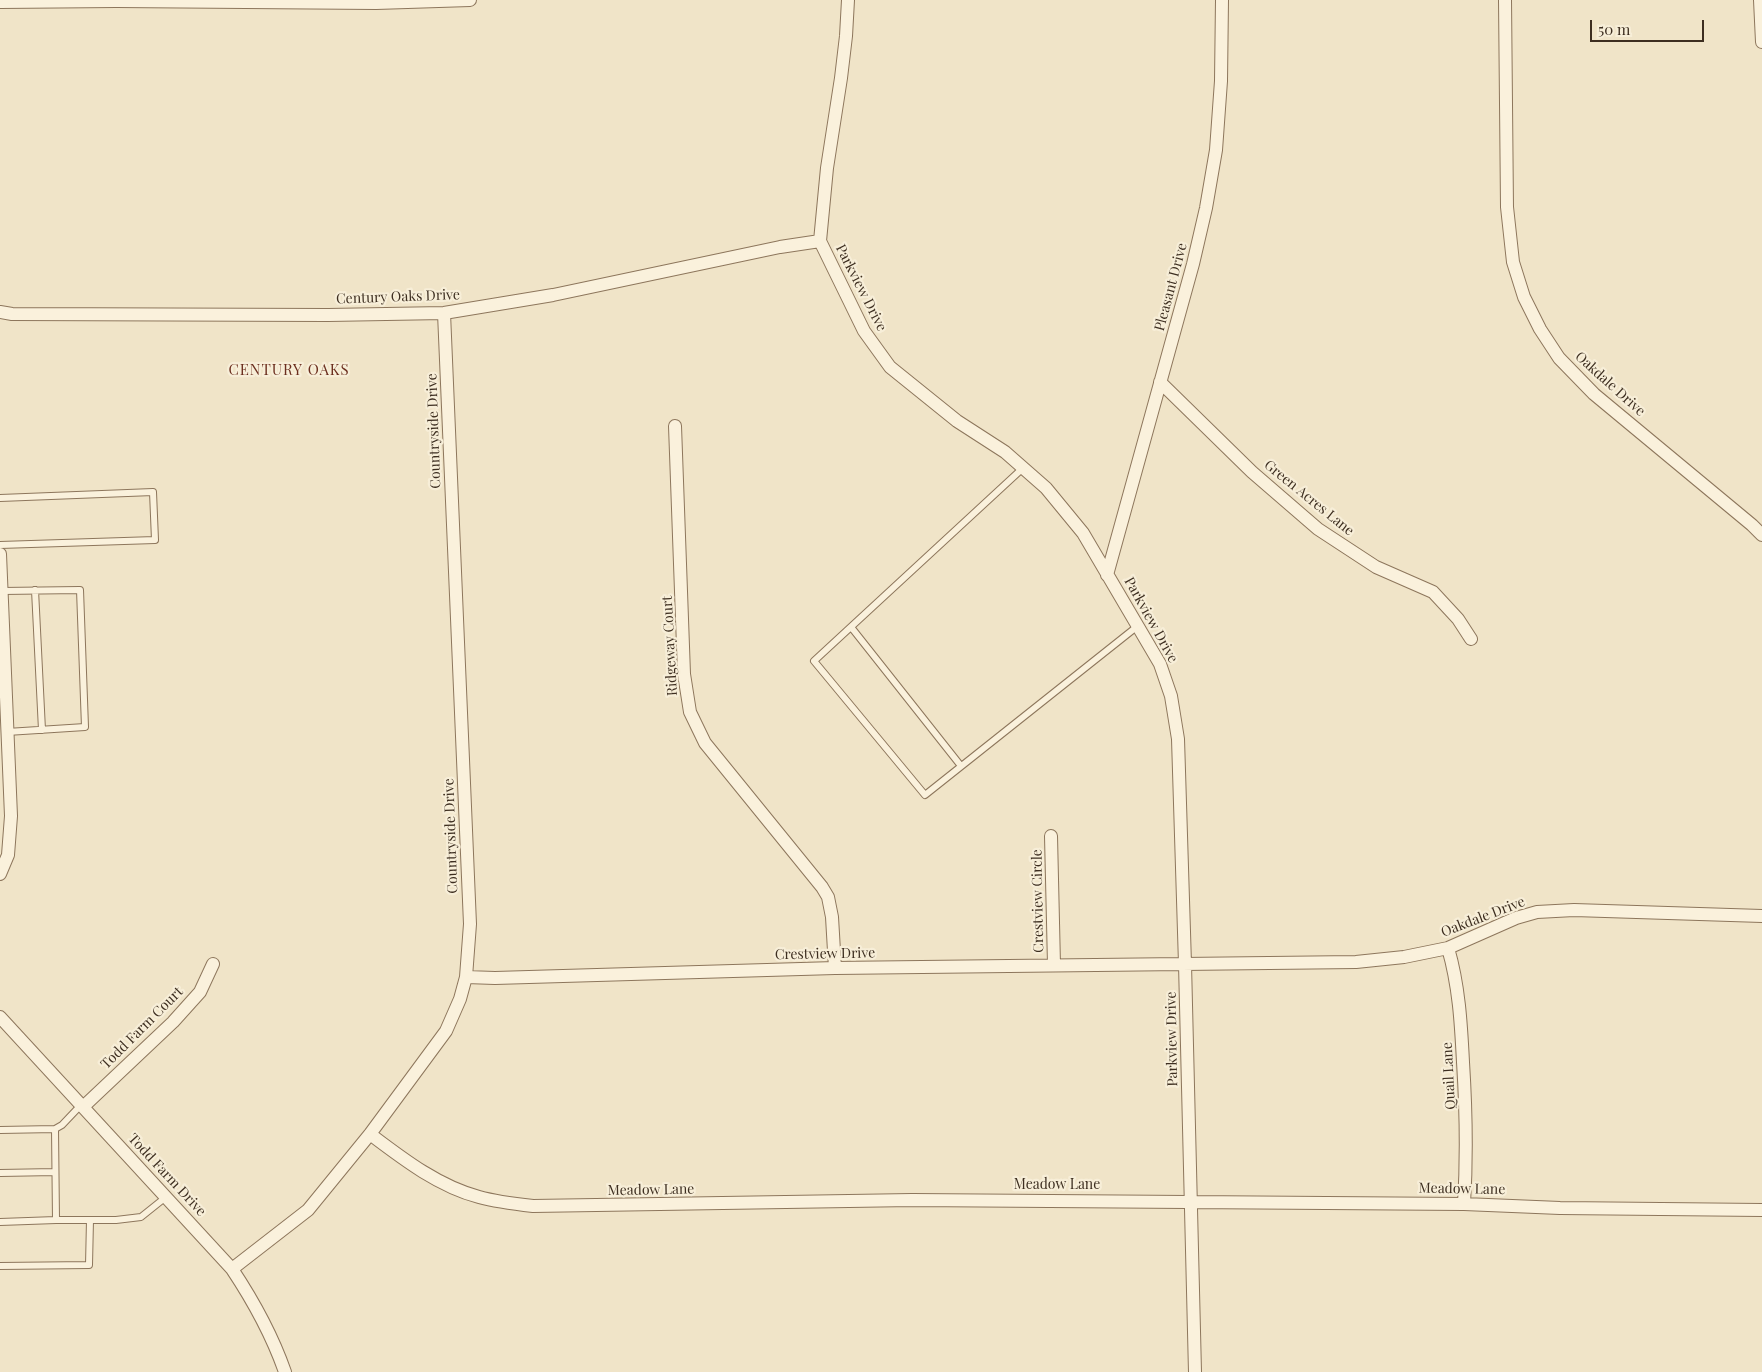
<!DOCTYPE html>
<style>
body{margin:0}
#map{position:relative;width:1762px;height:1372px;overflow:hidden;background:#f0e4c8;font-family:"Playfair Display",serif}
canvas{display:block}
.scale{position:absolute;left:1590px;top:20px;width:114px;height:22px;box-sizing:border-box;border:2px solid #3d2e20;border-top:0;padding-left:6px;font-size:15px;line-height:18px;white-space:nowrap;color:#3d2e20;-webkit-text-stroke:4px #f7eed8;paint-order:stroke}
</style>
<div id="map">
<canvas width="1762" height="1372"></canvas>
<div class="scale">50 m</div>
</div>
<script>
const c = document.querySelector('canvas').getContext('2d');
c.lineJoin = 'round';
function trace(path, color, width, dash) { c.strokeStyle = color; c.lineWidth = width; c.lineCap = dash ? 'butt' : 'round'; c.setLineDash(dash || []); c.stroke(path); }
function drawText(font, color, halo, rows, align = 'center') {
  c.font = font + ' "Playfair Display",serif'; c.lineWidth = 4.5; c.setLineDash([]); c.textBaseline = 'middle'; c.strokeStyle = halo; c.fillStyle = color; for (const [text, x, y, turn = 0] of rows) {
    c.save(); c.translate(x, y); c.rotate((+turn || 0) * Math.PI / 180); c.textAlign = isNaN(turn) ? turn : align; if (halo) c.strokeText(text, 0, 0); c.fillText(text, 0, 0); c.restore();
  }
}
const service = new Path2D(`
 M1023,468l-209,193 111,134 214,-170
 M0,498l153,-6 2,48 -155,5
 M35,590l7,140
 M2,591l78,-1 5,137 -78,5
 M851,627l110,139
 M55,1129l1,91h34
 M0,1130l55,-1 7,-4 19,-20
 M0,1173l55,-1
 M0,1222l56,-2
 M0,1266l89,-1 1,-45h26l25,-3 25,-20`);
const minor = new Path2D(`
 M848,0l-2,36 -5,42 -14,90 -7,73 44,90 26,36 67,54 48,31 41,36 37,45 77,131 11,32 7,43 7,225 10,408
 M1505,0l2,207 6,55 11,35 16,32 19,29 35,36 158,131 10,10
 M1760,0l2,42
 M0,2l116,-1 260,2 94,-3
 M0,312l12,2 316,1 116,-2 109,-18 227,-48 40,-6
 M1160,382l92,90 66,57 58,38 57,25 25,27 13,20
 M675,426l9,248 6,38 15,31 117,144 6,10 4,20 3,51
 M0,554l11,262 -3,39 -8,19
 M1107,575l86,-311 13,-56 10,-58 5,-69 1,-81
 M1051,836l3,129
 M1448,948c11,38 13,75 15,114 3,47 4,94 1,142
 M466,977l29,1 340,-10 521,-6 48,-5 44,-9 68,-30 21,-6 37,-2 188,6
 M0,1017l232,252c22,33 40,66 53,103
 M83,1107l90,-85 27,-30 13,-28
 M370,1134c33,25 68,52 109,63 18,5 36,7 54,9l379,-6 552,4 96,4 202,2
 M232,1269l76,-59 62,-76 76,-103 14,-32 6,-22 4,-53 -26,-611`);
trace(service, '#8d765c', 8);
trace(minor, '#8d765c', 14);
trace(service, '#faf1dc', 6);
trace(minor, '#faf1dc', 12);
drawText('14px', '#3d2e20', '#f7eed8', [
 ["Pleasant Drive",1171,287,-75],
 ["Parkview Drive",861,288,63],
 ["Century Oaks Drive",398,297,-2],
 ["Oakdale Drive",1610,384,42],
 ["Countryside Drive",434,431,-92],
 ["Green Acres Lane",1309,498,39],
 ["Parkview Drive",1151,620,61],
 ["Ridgeway Court",670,646,-93],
 ["Countryside Drive",451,836,-92],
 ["Crestview Circle",1038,901,-91],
 ["Oakdale Drive",1483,917,-21],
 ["Crestview Drive",825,954,-1],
 ["Todd Farm Court",142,1028,-45],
 ["Parkview Drive",1172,1039,-91],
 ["Quail Lane",1449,1076,-93],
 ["Todd Farm Drive",167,1175,47],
 ["Meadow Lane",1057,1185],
 ["Meadow Lane",1462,1189,1],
 ["Meadow Lane",651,1190,-1]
]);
c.letterSpacing = '1px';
drawText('15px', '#6b2e1e', '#f7eed8', [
 ["CENTURY OAKS",289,370]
]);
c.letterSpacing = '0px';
</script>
